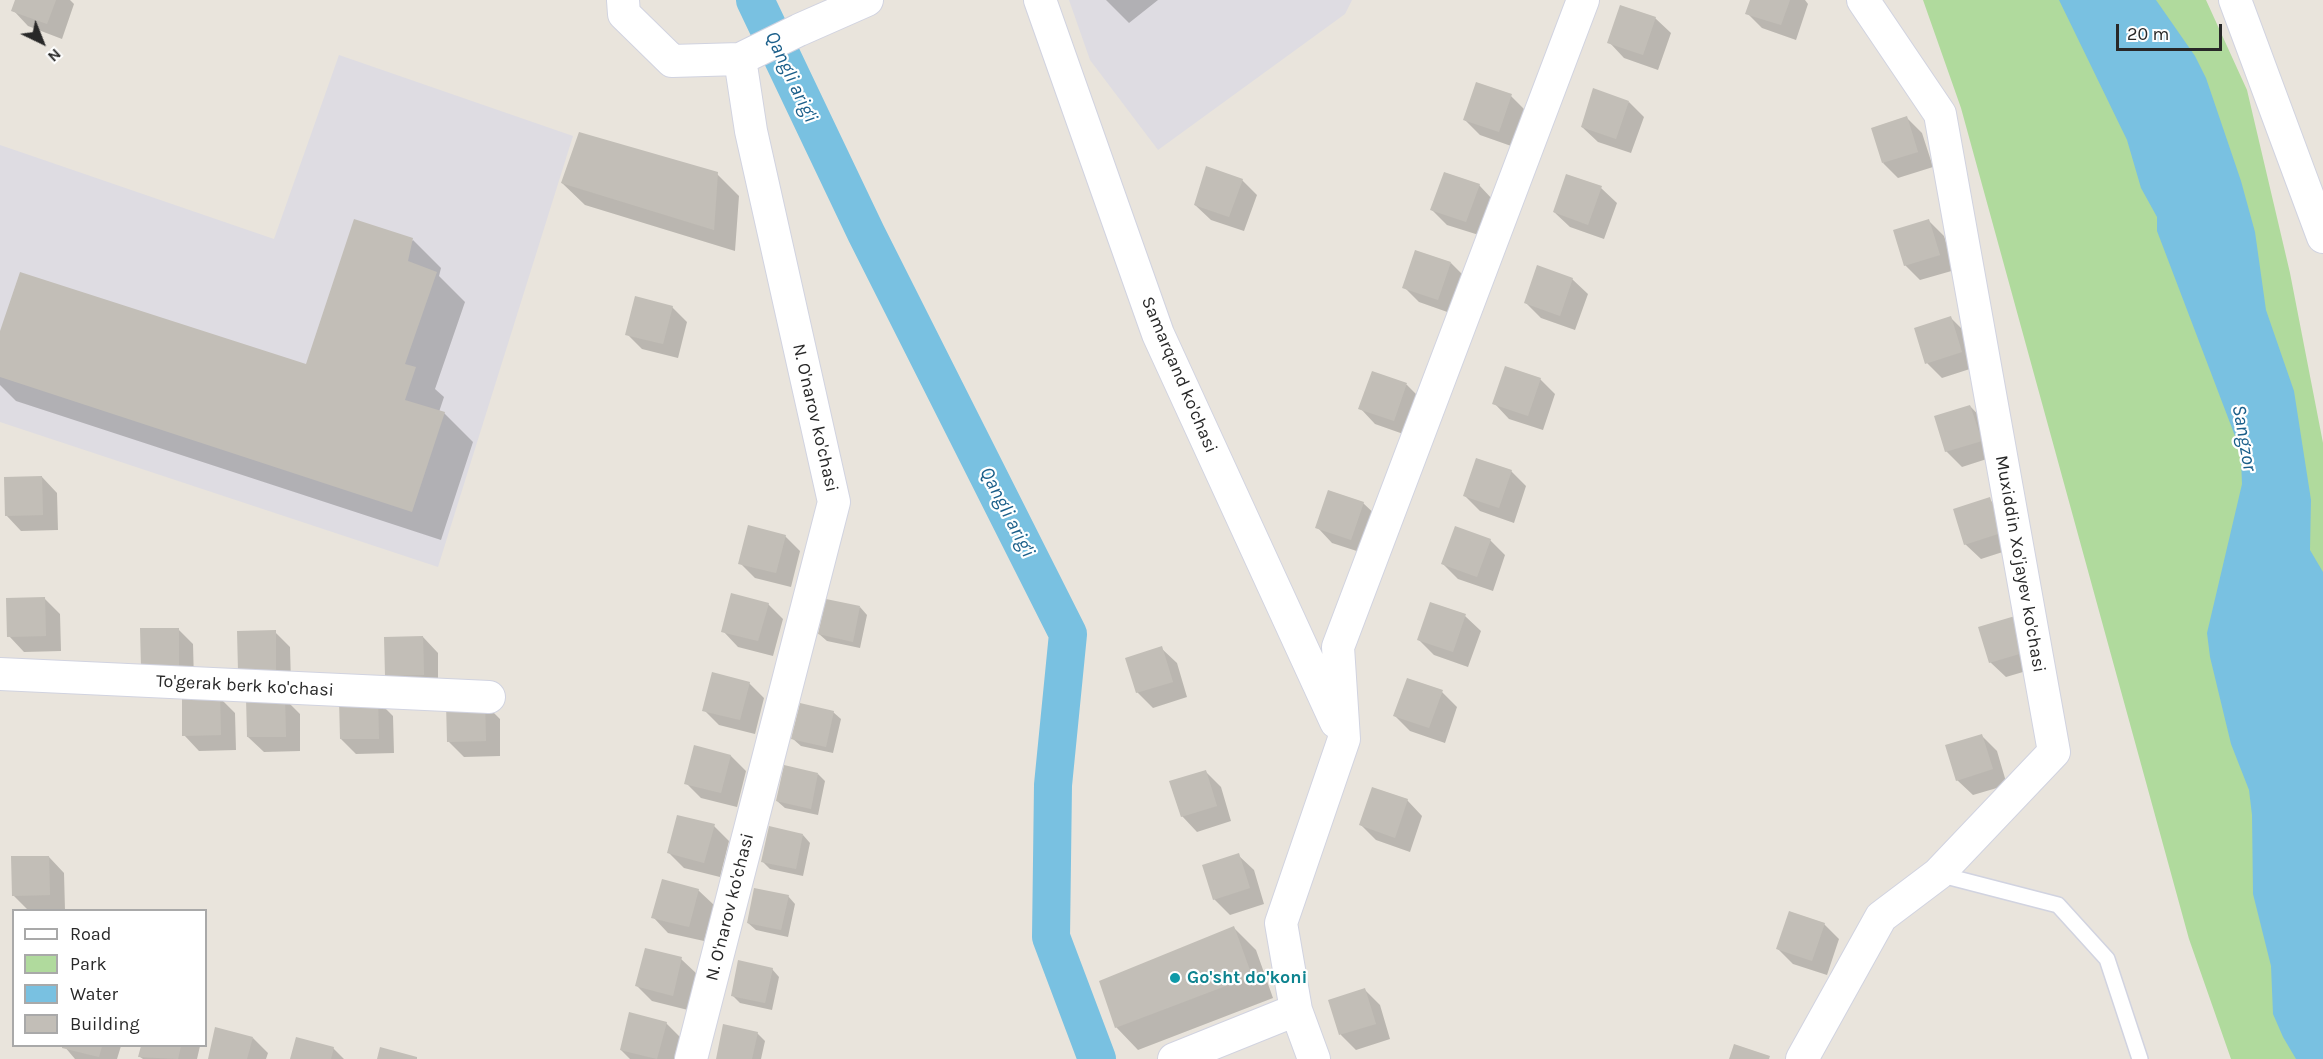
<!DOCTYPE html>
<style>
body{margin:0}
#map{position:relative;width:2323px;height:1059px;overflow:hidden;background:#e9e4dc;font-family:Karla,sans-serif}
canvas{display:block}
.legend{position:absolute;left:12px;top:909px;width:195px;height:138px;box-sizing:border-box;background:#fff;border:2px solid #a9a9a9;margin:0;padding:8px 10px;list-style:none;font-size:18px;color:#282828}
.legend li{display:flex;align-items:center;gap:12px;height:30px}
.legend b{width:30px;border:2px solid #a9a9a9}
.north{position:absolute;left:12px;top:12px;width:60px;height:60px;-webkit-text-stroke:4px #fff;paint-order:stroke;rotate:137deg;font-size:16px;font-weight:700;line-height:24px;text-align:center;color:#282828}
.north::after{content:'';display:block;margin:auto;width:21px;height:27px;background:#282828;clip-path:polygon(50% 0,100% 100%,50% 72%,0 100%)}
.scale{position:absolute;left:2116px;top:24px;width:106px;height:27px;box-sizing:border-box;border:3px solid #282828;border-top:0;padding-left:8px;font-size:18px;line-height:21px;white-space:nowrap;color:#282828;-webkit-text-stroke:4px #fff;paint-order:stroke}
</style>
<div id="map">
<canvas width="2323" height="1059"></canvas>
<ul class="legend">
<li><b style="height:8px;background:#fff"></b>Road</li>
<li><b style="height:16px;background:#b0da9d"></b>Park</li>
<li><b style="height:16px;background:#79c1e1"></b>Water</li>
<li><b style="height:16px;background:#c2beb7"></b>Building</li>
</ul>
<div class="north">N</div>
<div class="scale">20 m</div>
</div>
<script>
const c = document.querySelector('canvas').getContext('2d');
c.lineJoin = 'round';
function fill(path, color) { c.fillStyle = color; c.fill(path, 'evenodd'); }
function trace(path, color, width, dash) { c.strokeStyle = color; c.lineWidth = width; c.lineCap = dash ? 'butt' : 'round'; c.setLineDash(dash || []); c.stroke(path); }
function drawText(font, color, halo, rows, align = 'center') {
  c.font = font + ' Karla,sans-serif'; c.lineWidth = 4.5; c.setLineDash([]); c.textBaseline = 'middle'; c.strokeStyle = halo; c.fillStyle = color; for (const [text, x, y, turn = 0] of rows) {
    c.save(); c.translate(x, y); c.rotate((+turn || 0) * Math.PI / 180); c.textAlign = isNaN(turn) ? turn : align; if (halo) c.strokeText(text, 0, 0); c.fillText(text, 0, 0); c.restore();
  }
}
fill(new Path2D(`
 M1069,0h283l-7,14 -187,136 -68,-90z
 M339,55l234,81 -135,431 -438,-145v-277l274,94z`), '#dedce2');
fill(new Path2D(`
 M1923,0h283l41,90 43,183 33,170v616h-92l-42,-120 -228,-831z`), '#b0da9d');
fill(new Path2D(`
 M2059,0h97l39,56 11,22 35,103 14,51 11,78 28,81 17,109 -1,50 13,22v487h-27l-13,-22 -10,-23 -2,-48 -18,-72 -1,-79 -3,-25 -18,-46 -21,-87 -3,-24 35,-149 -1,-24 -6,-24 -78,-205v-14l-16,-29 -14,-48z`), '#79c1e1');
fill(new Path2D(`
 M17,0h53l4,4 -12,35 -34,-13 -15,-16z
 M1106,0h52l-29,23z
 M1751,0h54l3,4 -12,36 -34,-12 -15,-15z
 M1655,18l16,15 -13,37 -34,-12 -15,-16z
 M1511,96l15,15 -12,36 -34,-12 -15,-15z
 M1629,102l15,15 -13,36 -33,-11 -16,-15z
 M1907,118l15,15 11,34 -35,11 -15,-15z
 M717,174l22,22 -4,55 -150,-46 -23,-22z
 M1242,180l15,15 -13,36 -33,-11 -16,-15z
 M1479,185l15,16 -12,35 -35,-11 -15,-15z
 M1601,188l16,15 -13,36 -34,-12 -16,-15z
 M1929,221l15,15 11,34 -35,10 -15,-15z
 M413,240l28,28 -2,8 26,26 -30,87 9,8 -5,15 5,1 29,29 -32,98 -425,-139 -16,-16v-50l307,31z
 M1451,263l15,15 -13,36 -34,-12 -15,-15z
 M1572,279l16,15 -13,36 -34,-12 -15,-15z
 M672,307l15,15 -9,36 -36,-9 -15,-15z
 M1951,318l15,15 10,34 -34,11 -15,-15z
 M1373,373l34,12 15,15 -13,36 -34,-12 -15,-16z
 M1540,379l15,15 -12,36 -34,-11 -15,-16z
 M1970,406l15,16 11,34 -34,11 -16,-16z
 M1511,471l15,15 -12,37 -34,-12 -15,-15z
 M42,477l15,16 1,37 -37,1 -15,-16z
 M1989,499l15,15 11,34 -34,11 -16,-15z
 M1363,503l16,15 -13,36 -34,-11 -15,-16z
 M785,536l15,15 -9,36 -36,-9 -15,-15z
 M1490,540l15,15 -12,36 -35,-12 -15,-15z
 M45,599l15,15 1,37 -37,1 -15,-16z
 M768,604l15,15 -10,37 -35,-9 -15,-16z
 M860,607l7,8 -7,33 -33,-7 -8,-7z
 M1465,616l16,15 -13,36 -34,-12 -15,-15z
 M2014,617l26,50 -34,10 -16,-15z
 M178,629l15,15 1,38h-37z
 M275,632l15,15 1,37 -52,-14z
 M423,637l15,16v36l-37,1 -15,-15z
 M1161,648l16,15 10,34 -34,11 -16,-16z
 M749,683l15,15 -9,36 -36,-9 -15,-15z
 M1442,692l15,15 -12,36 -35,-12 -15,-15z
 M220,698l15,15 1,37 -37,1 -15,-16z
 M285,699l15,15v37l-36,1 -16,-15z
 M378,701l15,15 1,37 -38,1 -15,-15z
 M485,704l15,15v37l-36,1 -16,-16z
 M833,712l8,7 -8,34 -32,-7 -8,-7z
 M1981,735l16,16 10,34 -34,10 -16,-15z
 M695,747l36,9 15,15 -9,36 -36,-9 -15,-15z
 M1205,771l16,16 10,34 -34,11 -15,-16z
 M818,774l7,7 -7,34 -33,-7 -8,-7z
 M1407,800l15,16 -12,36 -34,-12 -15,-15z
 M714,826l15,15 -9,36 -36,-9 -15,-15z
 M803,835l7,8 -7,33 -33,-7 -7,-7z
 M1238,855l16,15 10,34 -34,11 -16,-16z
 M49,857l15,16 1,37h-37l-15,-15z
 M698,890l16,15 -10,36 -36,-8 -15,-16z
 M788,896l7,8 -7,33 -32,-7 -8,-7z
 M1824,924l15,15 -12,36 -34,-11 -15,-15z
 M1234,928l22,22 17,48 -135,52 -22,-23z
 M681,959l16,15 -9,36 -36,-9 -15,-15z
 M772,969l7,8 -7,33 -32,-7 -8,-8z
 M1365,990l15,15 10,34 -34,11 -15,-15 -11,-34z
 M666,1023l15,15 -5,21h-46l-9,-9z
 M757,1033l8,8 -4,18h-43z
 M253,1038l15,15 -2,6h-57z
 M64,1046h57l-4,13h-42z
 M143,1046h57l-3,13h-54l-3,-2z
 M333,1048l11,11h-52z`), '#0003');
trace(new Path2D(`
 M755,0l111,233 202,401 -15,151 -2,152 46,122`), '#79c1e1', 38);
fill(new Path2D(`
 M15,0h41l-9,24 -36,-13z
 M1750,0h40l-9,25 -36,-11z
 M1620,5l36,12 -13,38 -36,-12z
 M1476,82l36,12 -13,38 -36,-12z
 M1593,88l36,13 -13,38 -35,-12z
 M1907,116l11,36 -36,11 -11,-35z
 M579,132l139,40 -4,58 -153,-47z
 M1206,166l37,13 -14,38 -35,-12z
 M1444,172l36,12 -14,38 -36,-12z
 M1566,174l36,12 -14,39 -35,-13z
 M354,219l59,19 -5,23 29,11 -32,92 11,3 -11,33 40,12 -33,100 -412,-135v-46l20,-59 286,92z
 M1929,219l11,36 -36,11 -11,-36z
 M1415,250l36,12 -13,38 -36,-12z
 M1537,265l36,13 -13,38 -36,-13z
 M635,296l38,10 -10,38 -38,-9z
 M1951,316l11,36 -37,12 -11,-36z
 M1505,366l36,12 -13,38 -36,-12z
 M1372,371l35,12 -13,38 -36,-12z
 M1970,405l12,36 -37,11 -11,-36z
 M1476,458l36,12 -13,38 -36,-12z
 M42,476l1,39 -38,1 -1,-39z
 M1328,490l36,12 -13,38 -36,-12z
 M1990,497l11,36 -37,12 -11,-36z
 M748,525l38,10 -10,38 -38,-9z
 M1455,526l36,13 -14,38 -36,-13z
 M731,593l38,10 -11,38 -37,-9z
 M45,597l1,39 -39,1 -1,-39z
 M826,599l34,7 -7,36 -35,-8z
 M1430,602l36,12 -13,38 -36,-12z
 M2015,616l11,36 -37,11 -11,-36z
 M140,628h39v39l-38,1z
 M276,630v40l-38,1 -1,-40z
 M423,636l1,39 -39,1 -1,-39z
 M1162,646l11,36 -37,11 -11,-35z
 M712,672l38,10 -10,38 -38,-9z
 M1407,678l36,12 -14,38 -36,-12z
 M220,696l1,39 -39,1v-39z
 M246,698h39l1,39h-39z
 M378,699l1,40h-39l-1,-39z
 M485,702l1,39 -39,1 -1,-39z
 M800,703l34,8 -8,36 -35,-8z
 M1982,734l11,35 -37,12 -11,-36z
 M694,745l37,10 -10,38 -37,-9z
 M784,765l34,8 -7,36 -35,-8z
 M1206,770l11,36 -36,11 -12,-36z
 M1372,787l36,12 -13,39 -36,-13z
 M677,815l38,9 -11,39 -37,-10z
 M769,826l34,8 -7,35 -35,-7z
 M1239,853l11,35 -37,12 -11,-35z
 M11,856h38l1,39 -38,1z
 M662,879l37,10 -10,38 -38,-9z
 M754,888l35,7 -8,35 -34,-7z
 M1789,911l36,12 -13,38 -36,-12z
 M1234,926l18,50 -137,52 -16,-47z
 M645,948l37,9 -9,39 -38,-10z
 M738,960l35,8 -8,35 -34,-7z
 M1365,988l11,36 -37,11 -11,-35z
 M629,1012l38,10 -10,37 -37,-9z
 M723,1024l35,8 -6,27h-36z
 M215,1027l38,10 -6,22h-39z
 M296,1037l38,10 -3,12h-41z
 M1734,1044l36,12 -1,3h-40z
 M62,1046h40l-3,11 -37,-9z
 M141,1046h40l-3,13 -40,-2z
 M380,1047l37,10v2h-40z`), '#c2beb7');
const lane = new Path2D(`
 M1938,874l120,31 49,54 33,100`);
const street = new Path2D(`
 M623,0l1,14 48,47 68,-2 11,72 83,371 -143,557
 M1040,0l118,334 178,388
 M2235,0l88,237
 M740,59l59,-29 68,-30
 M0,674l489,23
 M1296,1010l18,49
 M1174,1059l122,-49 -15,-87 63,-184 -6,-92 245,-647
 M1802,1059l79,-142 57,-43 116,-122 -114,-638 -77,-114`);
trace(lane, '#d1d3e0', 18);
trace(street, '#d1d3e0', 34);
trace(lane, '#fff', 15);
trace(street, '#fff', 32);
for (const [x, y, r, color] of [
 [1175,978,6,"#0f9aa8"]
]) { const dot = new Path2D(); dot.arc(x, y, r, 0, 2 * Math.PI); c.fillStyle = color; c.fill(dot); trace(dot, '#fff', 2); }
drawText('18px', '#282828', '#fff', [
 ["Samarqand ko'chasi",1179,375,67],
 ["N. O'narov ko'chasi",815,418,77],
 ["Muxiddin Xo'jayev ko'chasi",2020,564,80],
 ["To'gerak berk ko'chasi",245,686,3],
 ["N. O'narov ko'chasi",730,907,-76]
]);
drawText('bold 18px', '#0d838f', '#fff', [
 ["Go'sht do'koni",1187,978]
], 'left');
drawText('italic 20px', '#1b5f8a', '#fff', [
 ["Qangli arig'i",791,77,65],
 ["Sangzor",2244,438,80],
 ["Qangli arig'i",1007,512,63]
]);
</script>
